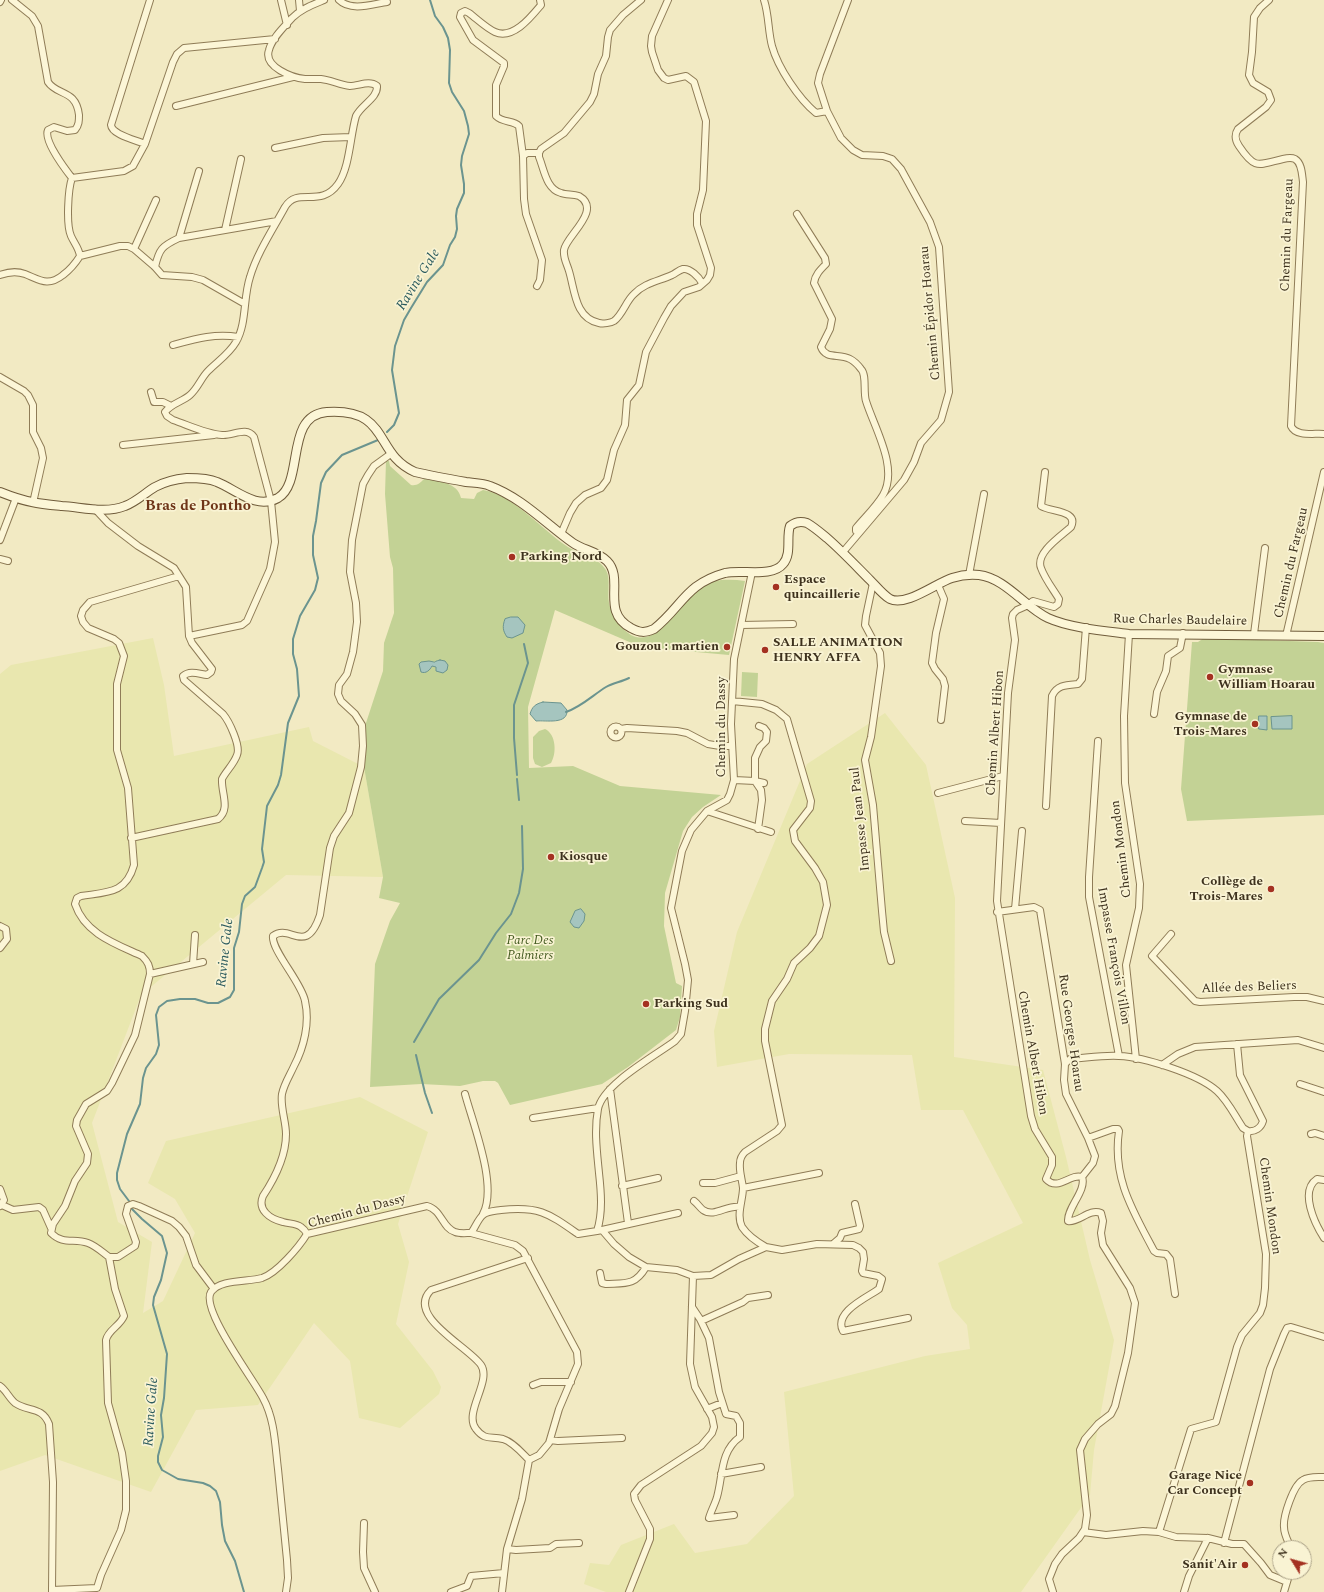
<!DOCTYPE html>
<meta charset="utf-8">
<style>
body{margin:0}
#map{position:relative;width:1324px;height:1592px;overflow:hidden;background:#f2eac3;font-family:Spectral,serif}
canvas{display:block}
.north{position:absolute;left:1272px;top:1540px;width:40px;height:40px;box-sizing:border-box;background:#f9f3d3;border:1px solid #aea58a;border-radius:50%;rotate:307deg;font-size:11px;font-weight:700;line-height:16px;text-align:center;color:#3d311d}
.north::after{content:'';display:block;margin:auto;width:14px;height:18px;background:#a43121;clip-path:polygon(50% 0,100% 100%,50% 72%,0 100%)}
</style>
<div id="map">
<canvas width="1324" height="1592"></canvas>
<div class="north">N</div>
</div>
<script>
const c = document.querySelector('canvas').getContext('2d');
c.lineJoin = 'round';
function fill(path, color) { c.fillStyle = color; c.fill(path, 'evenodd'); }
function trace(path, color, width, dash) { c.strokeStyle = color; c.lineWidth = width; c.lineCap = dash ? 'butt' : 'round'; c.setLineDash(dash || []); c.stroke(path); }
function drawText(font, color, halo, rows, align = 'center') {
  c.font = font + ' Spectral,serif'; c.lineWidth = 3.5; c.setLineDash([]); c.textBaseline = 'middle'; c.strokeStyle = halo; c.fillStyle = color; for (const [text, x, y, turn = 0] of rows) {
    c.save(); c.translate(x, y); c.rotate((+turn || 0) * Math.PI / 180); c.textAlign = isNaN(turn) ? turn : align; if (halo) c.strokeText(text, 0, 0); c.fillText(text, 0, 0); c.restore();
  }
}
fill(new Path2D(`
 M153,638l11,47 10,71 135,-29 4,14 51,26 19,110 -97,-2 -145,120 -49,128 26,99 34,20 -9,71 20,-12 32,-68 -20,-34 -27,-16 18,-42 194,-44 68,35 -30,92 11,38 -13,62 37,47 8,16 -2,7 -39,34 -41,-10 -9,-57 -36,-38 -56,82 -62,5 -45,82 -106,-37 -45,16v-797l11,-9z
 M885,713l41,52 29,133 -1,159 89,13 23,87 24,103 24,80 -20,110 -4,45 -69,97h-415l-22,-8 6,-21 19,2 12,-20 53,-21 21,29 52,-9 47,-48 -10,-104 141,-36 45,-7 -3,-24 -15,-17 -14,-45 85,-40 -60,-113h-42l-9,-55 -123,-1 -72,13 -3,-36 23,-99 70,-168z`), '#e9e7af');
fill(new Path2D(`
 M386,461h3l1,5 21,19c6,1 9,-2 13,-6 13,2 34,3 37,19l13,1 3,-6 6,-3c31,5 60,41 85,57 13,8 29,9 38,23 5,9 1,23 3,33 2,12 15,31 27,34 29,6 43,-39 64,-51 14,-7 30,-7 45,-5l-16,74 -88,-8 -86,-37 -27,97 1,61 44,-2 47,20 101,9 -18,12 -11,10 -9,14 -18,62 -1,33 12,57 6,3 -2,31 -4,13 -48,37 -26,17 -92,21 -12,-22 -3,-2h-12l-23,5 -39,-2 -51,3 5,-123 15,-43 10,-18 -21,-5 4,-21 -19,-110 1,-41 18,-55 1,-28 10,-30 -1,-45 -3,-11 -5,-63z
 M1204,638l114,4 6,1v172l-137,6 -6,-32 11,-147h6z
 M742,672l16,1 -1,24 -16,-1z
 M545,729c11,5 12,24 6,34l-9,4 -7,-3 -2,-6v-21l6,-6z`), '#c3d295');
const water = new Path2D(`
 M511,617h7l7,8 -2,8 -11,5 -5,-1c-4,-6 -5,-10 -2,-18z
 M440,660l5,1 3,4 -1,5 -4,3 -7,-2v-4l-4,-1c-2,4 -6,8 -11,6l-2,-8 2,-2 8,-1c10,2 2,1 11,-1z
 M543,702l18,1 6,7c1,15 -21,10 -31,11l-6,-7c2,-7 5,-10 13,-12z
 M1259,716h8v14l-8,-1z
 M1292,716v13h-20l-1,-12z
 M581,909l4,5 -1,7 -5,7 -5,-1 -4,-5 5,-11z`);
fill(water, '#a5c5bf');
trace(water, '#6b948f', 1);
trace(new Path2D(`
 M387,432l7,-7 5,-12 -7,-43 3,-24 9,-26 7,-12 16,-26 16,-17 7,-20 5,-8 2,-8 -1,-13 1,-7 7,-16v-9l-3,-19 1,-9 7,-22 -1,-8 -4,-15 -12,-19 -3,-9 1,-33 -2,-12 -5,-11 -8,-11 -5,-16
 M566,712c15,-5 27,-17 40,-25 7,-4 15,-5 23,-9
 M517,775l-3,-37v-33l14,-42 -4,-19
 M517,779l2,21
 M414,1042l25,-43 40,-39 17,-27 15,-19 8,-21 4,-24 -1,-43
 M416,1055l9,38 7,20
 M129,1201l-9,-12 -3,-9v-7l10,-39 13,-30 3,-26 3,-10 10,-14 3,-9 -3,-30 3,-8 8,-6 13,-2h15l13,4h10l12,-6 4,-7v-42l5,-16 3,-28 3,-8 10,-9 7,-19 2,-6 -2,-13 5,-43 11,-21 3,-10 7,-52 11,-27 -2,-27 -4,-15v-15l7,-23 15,-26 3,-12 -5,-23v-19l3,-15 5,-38 5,-11 16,-17 36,-15
 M131,1208l11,11 20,17 5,17 -6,27 -7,17 -1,8 14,49 -3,44 -3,17 2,22 -5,19v6l4,8 16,9 25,4 7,3 6,5 4,11 2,23 3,16 10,20 9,31`), '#6b948f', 2);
const minor = new Path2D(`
 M281,0l6,25
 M299,0l1,11
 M339,0c12,12 34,4 48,2
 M641,0l-18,15 -13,15 -2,7 -2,19 -8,18 -4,20 -4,8 -26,31 -23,16 -2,4v4c5,12 7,32 22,36 5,2 12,1 18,3 24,14 -13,40 -15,54 -1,8 3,14 5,21 6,20 6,47 30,52 4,1 12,0 15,-2 9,-7 12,-20 20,-27 10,-11 25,-13 38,-19 4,-2 7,-5 11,-6 7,-1 16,8 19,14
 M764,0c5,15 4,31 8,46 6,22 27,53 44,67l11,-2
 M1269,0l-9,8 -6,9 -2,35 -3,23 4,8 15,9 3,8 -5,7 -28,22c-4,6 -3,11 1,17 16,24 19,19 44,13 4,-1 8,-2 12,0 7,4 7,16 8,23l-12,244c5,11 23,7 33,8
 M0,2l1,-2
 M176,106l117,-29
 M145,144c-9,-4 -33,-9 -34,-19l39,-125
 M275,148l48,-10 28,-1
 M523,156l4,-3h12
 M72,178l52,-7 9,-5 12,-22 28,-82 4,-8 7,-6 91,-9
 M797,214l28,44 1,6c-6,6 -11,11 -12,19l18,36 -2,10 -9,18c5,13 18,6 29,12 4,2 8,6 11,10 6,6 2,23 5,32 8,26 33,67 17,94 -7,12 -18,22 -27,33v3l3,2
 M225,230l16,-71
 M179,238l20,-67
 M134,249l22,-49
 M80,256l40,-10h8l6,3 21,18 7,8 30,2 11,3 42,24
 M155,267c4,-18 7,-21 24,-29l98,-17
 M0,275c8,-3 17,-4 25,-1 15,6 23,13 38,1 8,-6 12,-11 17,-19 -1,-8 -6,-13 -9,-20 -5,-11 -3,-47 1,-58 -7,-9 -29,-38 -24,-48l6,-3 13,4 8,-1c4,-5 4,-9 4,-15 -3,-26 -22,-19 -31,-33l-10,-56 -6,-10 -20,-16
 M537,286l3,-6 2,-20 -16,-46 -2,-15 -1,-43 -4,-30c-6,-6 -16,-3 -23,-10v-31l8,-19v-3l-31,-23 -13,-23 1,-4 4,-2 4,2c8,6 17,15 26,19 18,8 36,-15 46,-27l-1,-5
 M173,345c22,-6 42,-12 65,-8
 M0,377l24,14 4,4 5,10v27l8,16 2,10 -10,45
 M151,392l3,10h9l8,4
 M123,445l91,-10
 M1045,472l-4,34c9,6 38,4 30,21 -10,9 -36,26 -30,41 4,11 12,21 18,31l-1,5 -4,3 -21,-6 -7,5 -9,4 -4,4 -1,4 3,22 -7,53 -11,208 34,215 4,13 17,28v8l-6,14c12,13 24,-6 36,-2 5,13 -15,31 -14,44 11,2 21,-13 33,-8l2,8 -2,12 2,12 27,43 5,15 -7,50 -13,53 -4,8 -13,10 -13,15 -5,11 7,65 -2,14 -6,9 -17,16 -7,10 -6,15 4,13
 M95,509l13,14 30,23 36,22 12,19 3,49 3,7 20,26 -1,3 -4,3c-8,-1 -17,-5 -24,1l1,4 39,34c6,7 18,32 14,41 -3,9 -11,16 -15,24 -1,14 9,30 -4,40l-87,19
 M561,534l9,-21 6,-10 9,-8 16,-7 6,-8 7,-30 11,-25 2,-25 12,-15 7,-33 18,-34 7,-12 13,-14 15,-5 8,-7 3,-5 1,-7 -14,-43v-11l6,-24 3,-69 -12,-39 -8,-6 -18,4 -4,-2 -6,-8 -6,-18 -1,-6 1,-10 16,-36
 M0,540l16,-42
 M843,552l61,-72 10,-18 7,-19 20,-23 8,-28 -10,-145 -9,-25 -29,-53 -9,-10 -9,-3 -21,-1 -9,-5 -12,-12 -14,-27 -9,-28 2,-9 28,-74
 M0,559l8,2
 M969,575l15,-81
 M873,583l-7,33 -1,9 15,28 1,13 -10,71 -6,23 8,45 9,106 2,21 7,29
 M938,585l6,14 -8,34 -4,30 3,6 8,10 2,7 -4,34
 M741,625l52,-1
 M1129,634l-5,82 1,67 15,101 -1,24 -13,57 10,94
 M1254,634l11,-86
 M189,636l53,-11 5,-4 23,-52 5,-27 -4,-41 -17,-64c-8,-11 -21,-1 -32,-2 -16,-1 -34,-10 -49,-15l-6,-4 -2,-4c7,-9 17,-10 25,-17 8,-7 11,-17 18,-24 10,-10 21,-17 28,-29 11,-19 7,-44 14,-65 7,-24 23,-48 35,-70 13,-21 35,2 53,-23 12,-17 12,-48 18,-68 5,-11 22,-18 21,-30 -8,-6 -18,0 -27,0 -10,-1 -19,-6 -29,-7 -6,0 -11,0 -16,0 -12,-1 -42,-12 -36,-29 3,-12 15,-23 23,-32 9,-9 20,-13 32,-18
 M1286,636l38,-164
 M732,701l30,3 14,6 11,9 24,82 -1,7 -17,22 2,11 20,27 8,14 4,23 -8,31 -9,12 -16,15 -7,16 -15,22 -7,28v12l17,84 -5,6 -32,21c-3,3 -5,7 -5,11 -1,8 2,16 3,25 0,12 -7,27 -1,39 6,9 15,15 24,20
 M1154,714l3,-22 9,-21 2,-15 12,-8 3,-15
 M610.5 732a5.5 5.5 0 1 1 11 0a5.5 5.5 0 1 1-11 0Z
 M621,729l6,-1 50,3 10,2 21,11 12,2h11
 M1098,741l-9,136v20l30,159
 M734,780l21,1 9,2
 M938,793l65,-17
 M1046,806l6,-110c5,-11 14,-11 26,-12l4,-5 4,-52
 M707,811l64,21
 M965,821l36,2
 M758,829l4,-29 -1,-10 -6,-9v-23l5,-11 6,-6 1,-9 -3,-4 -5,-2
 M1015,909l7,-78
 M997,912l37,-5 6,3 25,154 -1,16 2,14 22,44 7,18 -2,7 -11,14
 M0,926l6,3 1,10 -7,9
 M1171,934l-19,22 43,45 5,1 94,-5h13l17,4
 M193,964l2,-29
 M150,974l53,-12
 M1237,1044l3,31 23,46c-2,7 -8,11 -15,10
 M1065,1064l5,-5c16,-1 33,-4 49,-3 25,1 79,18 98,35 11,10 18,25 26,37l5,3
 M1162,1065l16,-11 17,-7 103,-7 26,8
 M1300,1084l24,8
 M610,1089l18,134
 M465,1094c8,30 33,92 18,120
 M533,1118l65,-10
 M1248,1131l-1,5 19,118 -1,34 -2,17 -3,8 -18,22 -5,12 -21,75 -25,7 -32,103 17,5 32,1 24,6h12l17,19 9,12 17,7
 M1311,1134l4,-1 9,3
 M1088,1138l25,-9h5l1,2c-7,47 14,80 35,120l3,2 9,1 4,5 5,35
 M1324,1180l-7,-1c-18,12 -2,45 7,59
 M703,1183h12l26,-7
 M622,1186l36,-8
 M743,1188l76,-15
 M0,1189l4,11 -4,6
 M694,1201c4,3 6,7 9,9 11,8 25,-6 37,-3
 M2,1205l11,5 26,-3 4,3 8,18
 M602,1230l76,-17
 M597,1231l5,-1 12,14 15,13 17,10 31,3 16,6 18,-1 28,-16 27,-12 16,3 35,-6 36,1 6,3 4,4 1,7 -2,12 1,2 15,3 4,3 -3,10c-11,8 -46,23 -36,42l65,-13
 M471,1233l44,12 8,6 54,101 1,12 -19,45 -10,34 -10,12 -10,5
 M307,1234c-1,-2 -3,-5 -6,-7 -5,-4 -12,-3 -18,-5 -13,-3 -26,-12 -20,-26 12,-18 23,-40 23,-62 0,-13 -6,-27 -4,-40 2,-10 8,-19 12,-28 10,-19 16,-43 11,-65 -3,-18 -34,-51 -32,-65 17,-13 33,21 47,-21l10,-67 4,-12 15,-23 12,-46 2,-21 -1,-21 -7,-11 -14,-13 -3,-7 1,-9 8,-11 6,-22 4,-30 -1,-19 -6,-31 2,-32 11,-56 5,-9 6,-9 18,-13
 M833,1244l7,-6 2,-5 17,-4 1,-3 -5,-22
 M109,1257h9l17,-11 1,-4 -10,-28 2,-8 5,-2 6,2 33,15 7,6 7,9 10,29 18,24
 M528,1258l-97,32c-26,26 38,57 50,75 11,16 -18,48 -5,64 9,12 15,7 27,10 10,3 19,14 26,21
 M600,1273l2,10 4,1c19,-1 29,2 40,-17
 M692,1307l8,12 9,19 10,54 7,22 10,2 4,7v14c-20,14 -17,39 -23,60 -2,7 -6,14 -8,21l25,-3
 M701,1321l42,-19 5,-4 20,-3
 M533,1385l8,-3h30
 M0,1386c6,4 9,12 15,17 13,9 27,3 34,21l4,58 -1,108
 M707,1409l15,-6
 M550,1440l8,1 64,-3
 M721,1474l40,-7
 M364,1523l-1,29 1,16 11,24
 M1083,1532l23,3 37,-4 16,1
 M1224,1543l46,-174 14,-35 3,-6 4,-1 33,10
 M1291,1548c-3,-7 -7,-13 -7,-21 -1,-10 9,-42 19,-47 6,-4 14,-3 21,-3
 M507,1549l9,1 34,-2 6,-4 23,-1
 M52,1592v-2l45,-2 4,-13 20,-45 5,-20v-29l-4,-28 -14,-50 -2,-63c2,-10 14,-14 18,-24l-9,-27 -6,-32c-7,-5 -13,-11 -21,-14 -14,-5 -25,2 -37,-10l2,-9 12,-18 10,-25 12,-18 1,-9 -12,-28 1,-6 9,-16 21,-13 5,-8 23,-48 15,-61c0,-8 -2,-12 -8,-18 -26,-12 -57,-22 -67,-52l2,-6 4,-2c26,-4 45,-2 53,-31l-6,-77 -11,-38v-66l7,-28 -5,-13 -5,-4 -26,-11 -5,-6 -2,-6 2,-6 7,-8 89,-26
 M286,1592l2,-14 -1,-18c-3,-31 -6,-61 -9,-91 -3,-24 -3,-49 -15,-71 -9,-18 -63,-89 -52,-106 9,-13 37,-10 51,-14 15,-5 37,-31 45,-44l120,-28c15,4 15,22 28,26 5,2 11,1 16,1 4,-5 7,-14 12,-18 4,-4 12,-4 18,-5 38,-4 47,3 77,24l19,-3c6,-18 4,-40 2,-58 -2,-21 -5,-43 -1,-64 5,-25 57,-53 77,-68l6,-7 4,-23 3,-31 -3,-16 -14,-56 11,-57 9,-21 16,-19 20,-11 3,-6 4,-14 -3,-56 3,-65 18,-87
 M451,1592l16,-6 4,-10 33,-3
 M502,1592l5,-43 15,-50 7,-39
 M629,1592l21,-53v-10l-15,-29 -1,-6 7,-9 60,-39 11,-13 2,-6 -2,-10 -17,-30 -5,-23 3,-88
 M1184,1592l5,-16 19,-38
 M1284,1592l6,-20`);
const secondary = new Path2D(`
 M0,492c10,4 21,8 32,10 9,2 20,3 30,4 19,1 44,8 63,0 11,-4 20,-13 30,-19 9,-5 22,-8 32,-9 10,0 21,0 30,4 20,8 39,28 61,16 27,-16 6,-83 49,-86 64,-4 46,42 88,60 17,4 34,7 51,10 8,1 17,1 24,4 32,12 55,37 83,57 10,7 24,8 34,18 18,18 -7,51 24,67 9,5 14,5 23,1 28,-22 31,-45 71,-56 16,-4 47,5 58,-9 9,-10 3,-27 7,-38 5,-4 11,-5 17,-3 7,4 14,10 20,15 15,13 29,28 43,42 6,6 13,15 20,19 16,8 46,-16 62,-21 9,-3 18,-4 27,-3 26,3 46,32 69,43 22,10 57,13 81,16l195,2`);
trace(minor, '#8f7c57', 8);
trace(secondary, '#705c3b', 10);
trace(minor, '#fcf6d7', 6);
trace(secondary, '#fcf6d7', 8);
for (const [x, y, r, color] of [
 [512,557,4,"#a43121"],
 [776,587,4,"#a43121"],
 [727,647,4,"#a43121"],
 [765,650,4,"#a43121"],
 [1210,677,4,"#a43121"],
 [1255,724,4,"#a43121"],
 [551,857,4,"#a43121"],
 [1271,889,4,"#a43121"],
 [646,1004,4,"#a43121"],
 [1250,1483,4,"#a43121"],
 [1245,1565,4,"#a43121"]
]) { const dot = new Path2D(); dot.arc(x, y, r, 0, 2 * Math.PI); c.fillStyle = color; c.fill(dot); trace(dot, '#f9f3d3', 1.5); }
drawText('13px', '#3d311d', '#f9f3d3', [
 ["Chemin du Fargeau",1288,235,-88],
 ["Chemin Épidor Hoarau",931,313,-95],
 ["Chemin du Fargeau",1292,563,-77],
 ["Rue Charles Baudelaire",1180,621,1],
 ["Chemin du Dassy",722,727,-90],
 ["Chemin Albert Hibon",996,733,-86],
 ["Impasse Jean Paul",861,819,-96],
 ["Chemin Mondon",1122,849,-97],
 ["Impasse François Villon",1113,956,80],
 ["Allée des Beliers",1249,988,-2],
 ["Rue Georges Hoarau",1070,1033,82],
 ["Chemin Albert Hibon",1032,1053,80],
 ["Chemin Mondon",1269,1206,82],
 ["Chemin du Dassy",357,1212,-15]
]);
drawText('bold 13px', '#3d311d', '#f9f3d3', [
 ["Parking Nord",520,557],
 ["Espace",784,580],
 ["quincaillerie",784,595],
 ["SALLE ANIMATION",773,643],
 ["HENRY AFFA",773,658],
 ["Gouzou : martien",719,647,"right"],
 ["Gymnase",1218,670],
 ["William Hoarau",1218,685],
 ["Gymnase de",1247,717,"right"],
 ["Trois-Mares",1247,732,"right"],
 ["Kiosque",559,857],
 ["Collège de",1263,882,"right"],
 ["Trois-Mares",1263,897,"right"],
 ["Parking Sud",654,1004],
 ["Garage Nice",1242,1476,"right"],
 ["Car Concept",1242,1491,"right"],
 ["Sanit'Air",1237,1565,"right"]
], 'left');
drawText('italic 13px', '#465c22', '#f9f3d3', [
 ["Parc Des",530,941],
 ["Palmiers",530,956]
]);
drawText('italic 14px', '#2b5b5e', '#f9f3d3', [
 ["Ravine Gale",419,280,-58],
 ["Ravine Gale",226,953,-84],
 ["Ravine Gale",152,1412,-86]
]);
drawText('bold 15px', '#6e3518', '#f9f3d3', [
 ["Bras de Pontho",198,507]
]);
</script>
